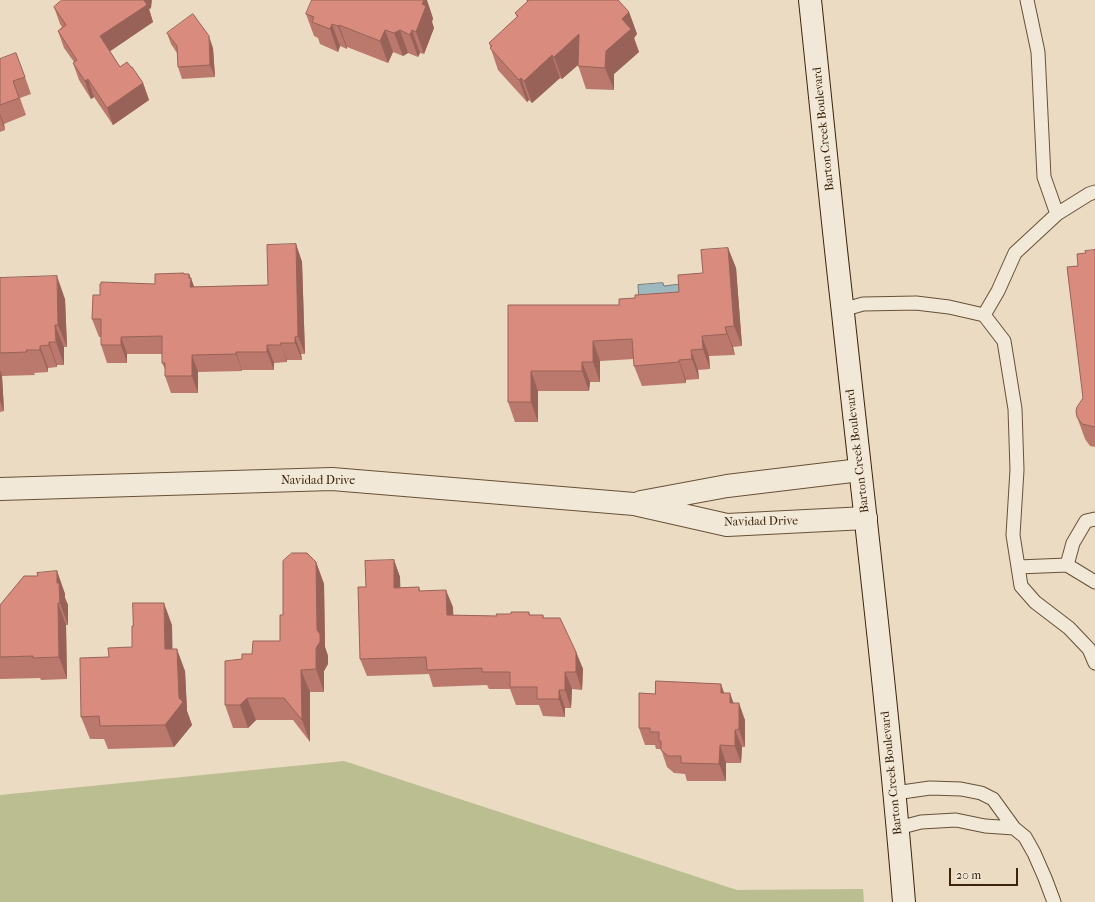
<!DOCTYPE html>
<style>
body{margin:0}
#map{position:relative;width:1095px;height:902px;overflow:hidden;background:#eadbc2;font-family:"IM FELL French Canon",serif}
canvas{display:block}
.scale{position:absolute;left:949px;top:868px;width:69px;height:18px;box-sizing:border-box;border:2px solid #3c230a;border-top:0;padding-left:5px;font-size:12px;line-height:14px;white-space:nowrap;color:#3c230a;-webkit-text-stroke:3px #f1e8d7;paint-order:stroke}
</style>
<div id="map">
<canvas width="1095" height="902"></canvas>
<div class="scale">20 m</div>
</div>
<script>
const c = document.querySelector('canvas').getContext('2d');
c.lineJoin = 'round';
function fill(path, color) { c.fillStyle = color; c.fill(path, 'evenodd'); }
function trace(path, color, width, dash) { c.strokeStyle = color; c.lineWidth = width; c.lineCap = dash ? 'butt' : 'round'; c.setLineDash(dash || []); c.stroke(path); }
function drawText(font, color, halo, rows, align = 'center') {
  c.font = font + ' "IM FELL French Canon",serif'; c.lineWidth = 3; c.setLineDash([]); c.textBaseline = 'middle'; c.strokeStyle = halo; c.fillStyle = color; for (const [text, x, y, turn = 0] of rows) {
    c.save(); c.translate(x, y); c.rotate((+turn || 0) * Math.PI / 180); c.textAlign = isNaN(turn) ? turn : align; if (halo) c.strokeText(text, 0, 0); c.fillText(text, 0, 0); c.restore();
  }
}
fill(new Path2D(`
 M344,761l393,129 126,-1 1,13h-864v-107z`), '#bbbe90');
const water = new Path2D(`
 M663,283l1,3 16,-2 2,20 -43,-4 -1,-15z`);
fill(water, '#9eb8bf');
trace(water, '#777c77', 1);
const lane = new Path2D(`
 M1057,214l32,-20 6,-2
 M842,310l21,-6 53,-1 33,4 35,8 14,-24 17,-38 42,-39 -13,-37 -6,-125 -11,-52
 M984,315l20,26 11,68 2,61 -4,65 8,51 14,16 34,26 20,21 6,14
 M1067,565l6,-22 13,-22 9,-2
 M1018,567l49,-2 28,17
 M895,793l35,-5 31,1 20,4 12,6 21,29 11,9 9,16 11,25 9,24
 M898,828l23,-6 35,-2 29,6 29,2`);
const street = new Path2D(`
 M0,489l332,-10 302,25 93,21 139,-7
 M641,502l86,-16 133,-16`);
const secondary = new Path2D(`
 M810,0c11,104 21,209 33,313 21,196 45,392 61,589`);
trace(lane, '#685138', 15);
trace(street, '#685138', 24);
trace(secondary, '#3c230a', 24);
trace(lane, '#f1e8d7', 13);
trace(street, '#f1e8d7', 22);
trace(secondary, '#f1e8d7', 22);
fill(new Path2D(`
 M54,7l97,1 -2,1 4,13 -43,29 10,16 23,16 6,17 -36,25 -19,-28 -3,2 -12,-19 -6,-17 1,-1 -10,-14 -6,-17 4,-4 -2,-3z
 M629,12l8,22 -3,4 5,14 -25,22v16l-28,-1 -8,-24 -16,14 -2,-1 -28,25 -3,-3 -2,2 -29,-32 -9,-27 28,-26 -2,-4z
 M306,14l127,4 -1,4 2,6 -10,26 -4,-1 -2,4 -10,-4 -5,3 -10,-4 -5,11 -41,-16v2l-7,-3 -2,6 -18,-8 -2,-6 -4,-2z
 M167,33l46,15 2,29 -33,2 -4,-12 -1,-14 -6,-9z
 M0,59l25,18 6,17 -11,4 6,17 -22,9 1,6 -5,2z
 M296,244l6,18 3,92h-4l1,6h-15v2l-13,1v7h-32v1l-44,1v21h-27l-6,-17v-7l-3,-6v-9h-35v9h-20l-6,-18v-8h-2l-7,-18 8,-24 55,-11 30,-10h4l5,13 74,-2z
 M728,248l8,20 6,78 -9,1 2,8 -26,1 1,13 -12,1 1,9 -13,1v3l-44,3 -8,-20v-7l-34,2v21h-10l-1,9h-51v31h-23l-7,-20v-97h111l16,-7 44,-6 24,-19z
 M1095,250v197l-5,-1 -5,-7 -8,-22 6,-19 -5,-132 8,-13z
 M0,278l65,21 2,48h-3v18h-7v2l-9,1v4l-14,1 1,2 -33,1 2,35 -4,1z
 M394,560l6,17v11l19,-1 1,4 33,16v8l44,1 32,-4 1,3h13l1,3 32,34 7,17 -1,21 -10,-1 -1,19h-6v9l-22,-1 -4,-11h-23l-6,-16h-21l-2,-4 -54,2 -4,-13 -62,2 -7,-17 6,-72z
 M316,562l8,22 1,63 3,9v8l-4,7v21h-14v50l-17,-22h-37l-8,8h-15l-8,-23 17,-46 38,-18 3,-26z
 M57,571l8,23v4l3,7v20h-2l1,54 -26,1 -1,-2 -40,1v-74l38,-29z
 M172,625v24l13,22 2,40 5,14 -18,22 -66,2 -4,-10h-14l-9,-22 28,-60 23,-10z
 M725,693l8,10 12,17v27h-3l-1,16h-15v18h-39l-2,-7 -11,-1 -7,-6 -6,-18h-5l-1,-4h-10l-6,-17 16,-34z`), '#bb786c');
fill(new Path2D(`
 M142,0h10l-1,8 -2,1 4,13 -47,32 -6,-18z
 M416,0h11l6,18 -1,4 2,6 -10,26 -8,-22z
 M629,12l8,22 -3,4 5,14 -25,22v16l-9,-22 1,-17 16,-32z
 M332,24l8,22 -2,6 -8,-23z
 M339,25l8,22v2l-9,-23z
 M385,30l8,22 -5,11 -8,-22z
 M400,30l8,23 -5,3 -9,-23z
 M412,30l8,23 -2,4 -8,-22z
 M579,34l8,23 -25,22 -8,-22z
 M209,36l4,12 2,29 -5,-12z
 M552,55l8,23 -28,25 -8,-22z
 M521,78l8,22 -2,2 -8,-22z
 M88,79l6,18 -3,2 -6,-18z
 M143,83l6,17 -36,25 -6,-17z
 M0,114l4,10 1,6 -5,-14z
 M296,244l6,18 3,92 -7,-18z
 M728,248l8,20 6,78 -8,-20z
 M189,274l2,5v-1l6,17 -7,-8 -1,-9z
 M57,276l8,23 2,48 -9,-22z
 M55,325l9,22v18l-8,-23z
 M725,327l8,20 2,8 -8,-21z
 M702,336l7,20 1,13 -7,-20z
 M121,337l6,17v9l-6,-18z
 M295,337l6,17 1,6 -7,-17z
 M593,341l7,20v21l-7,-20z
 M49,342l8,23v2l-8,-22z
 M280,343l7,17v2l-6,-17z
 M267,345l7,18v7l-7,-18z
 M40,346l8,22v4l-8,-22z
 M691,350l7,20 1,9 -7,-20z
 M236,352l6,18v1l-6,-17z
 M192,355l6,17v21l-6,-17z
 M679,360l7,20v3l-7,-21z
 M582,362l8,20 -1,9 -7,-20z
 M0,370l2,6 2,35 -4,-10z
 M531,371l7,20v31l-7,-20z
 M394,560l6,17 1,28 -7,-17z
 M316,562l8,22 1,63 3,9v8l-4,7v21l-8,-23 1,-39z
 M57,571l8,23v4l3,7v20l-8,-22 -3,-20z
 M446,590l7,17 1,26 -7,-18z
 M58,603l8,22 1,54 -8,-22z
 M164,603l8,22 1,46 -8,-22z
 M177,649l8,22 2,40 5,14 -18,22 -9,-22 14,-27z
 M576,652l7,17 -1,21 -6,-18z
 M301,670l9,22v50l-8,-22z
 M565,672l7,17 -1,19 -6,-18z
 M721,684l6,17 -6,-8z
 M559,690l6,18v9l-6,-18z
 M730,693l6,17 -6,-7z
 M247,698l9,22 -8,8 -8,-23z
 M739,703l6,17v27l-6,-18z
 M735,730l7,17 -1,16 -6,-17z
 M720,745l6,18v18l-7,-17z`), '#986258');
const building = new Path2D(`
 M62,0h82l3,5 -47,31 20,31 7,-5 4,5h1l11,16 -36,25 -19,-29 -3,2 -12,-18 4,-3 -19,-29 8,-6 -12,-18z
 M312,0h112l-2,4 4,2 -10,26 -4,-2 -2,5 -10,-5 -6,3 -9,-3 -5,11 -41,-16 -1,1 -6,-2 -2,5 -18,-7 2,-5 -8,-3z
 M527,0h91l11,12 -7,7 9,10 -25,22 -1,17 -27,-2 1,-32 -25,23 -2,-2 -28,26 -3,-3 -2,2 -29,-32 2,-2 -3,-3 29,-27 -3,-3 13,-12z
 M193,14l16,22 1,29 -32,2 -1,-21 -10,-13z
 M16,53l9,24 -12,4 6,17 -19,7v-46z
 M296,244l2,92 -3,1v6h-15l1,2h-14v7h-31v2l-44,1v21h-27v-13h-3v-27l-41,1v8h-20v-26h-9l1,-24h7v-11h1v-2l54,2v-10l29,-1v1h5v4h2l-1,9 78,-2 -1,-40z
 M728,248l6,78 -9,1 2,7 -25,2 1,13 -12,1 1,9 -13,1v2l-45,4 -2,-27 -39,2v21h-11v9h-51v31h-23v-97h111v-6l16,-1v-3l44,-3 -1,-17 25,-2 -2,-23z
 M1095,250v177l-13,-3 -5,-7 -1,-6 1,-4 6,-9 -16,-131 11,-1 -1,-12 9,-1 -1,-2z
 M57,276l1,49h-3l1,17h-7v3l-9,1v4h-14l1,2 -27,1v-75z
 M292,553h15l9,9 1,68 3,4v8l-4,6v21l-15,1 1,50 -18,-22h-37l-7,7h-15v-44l17,-2v-5h10l1,-13h27v-26h3v-54z
 M394,560v28l25,-1v4l27,-1 1,25 50,1 -1,-2h15v-2h18v3h14v3h17l16,34v20h-11v18h-6v9h-22v-12h-27v-15h-28v-4l-55,2 -1,-13 -66,2 -2,-72h8l-1,-26z
 M57,571v12h2l1,20h-2l1,54 -26,1v-2l-33,1v-52l24,-29h14l-1,-3z
 M133,603h31l1,46h12l2,49 4,4 -18,23 -65,1 -1,-10 -18,1 -1,-59 29,-1 -1,-9 24,-1v-21h1z
 M656,681l65,3v9h9v10h9v26l-4,1v16l-15,-1 -1,19 -38,-1v-7h-13l-7,-6v-9h-2v-9h-9v-4h-11v-35l16,1z`);
fill(building, '#d98c7d');
trace(building, '#986258', 1);
drawText('12px', '#3c230a', '#f1e8d7', [
 ["Barton Creek Boulevard",824,129,-96],
 ["Barton Creek Boulevard",858,451,-97],
 ["Navidad Drive",318,481],
 ["Navidad Drive",761,522,-1],
 ["Barton Creek Boulevard",892,773,-96]
]);
</script>
